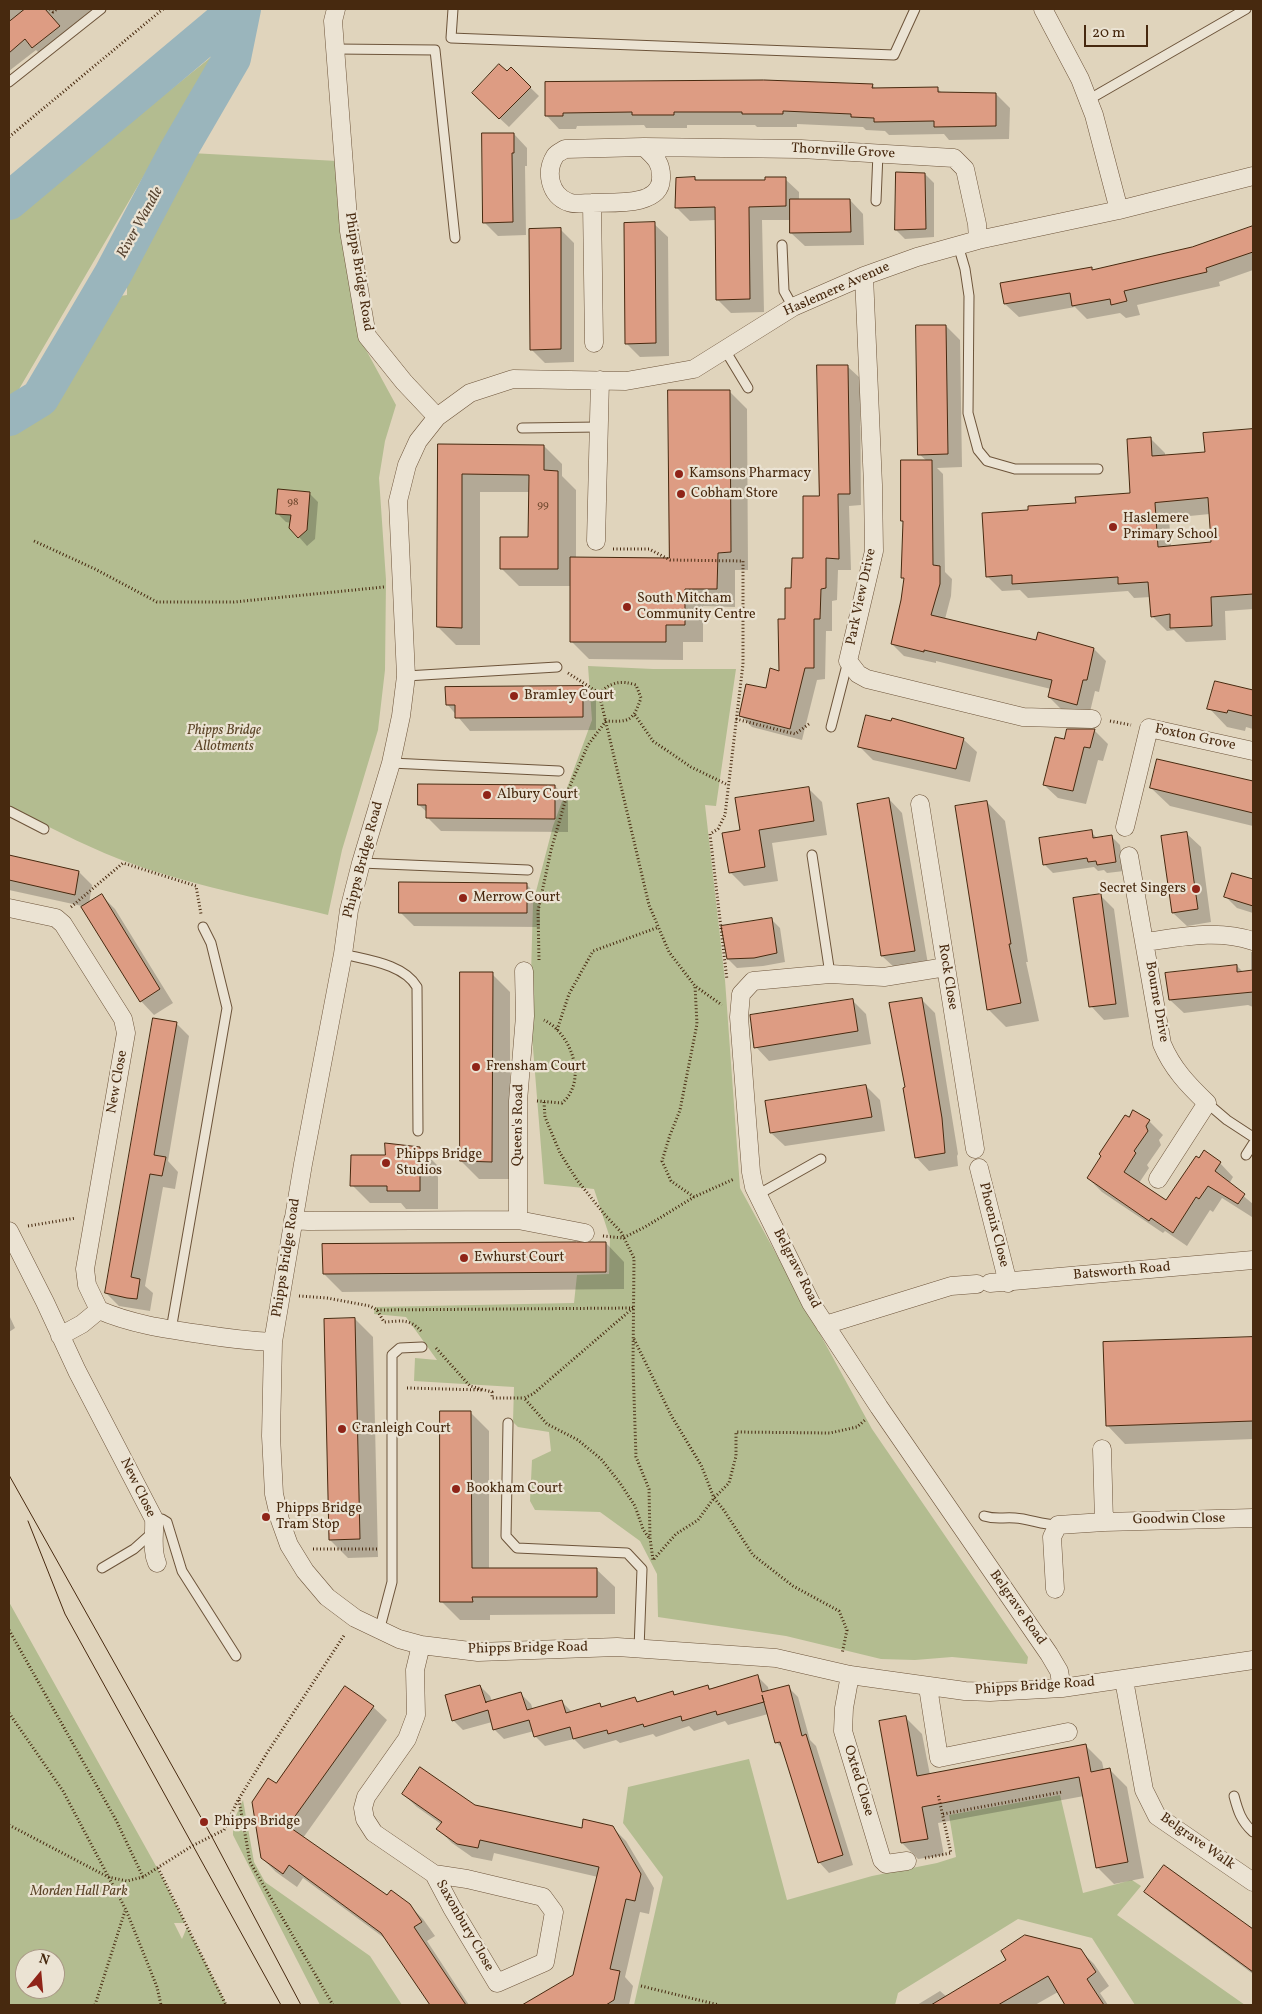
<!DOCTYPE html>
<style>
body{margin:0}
#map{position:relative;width:1262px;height:2014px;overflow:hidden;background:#e0d4bc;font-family:Vollkorn,serif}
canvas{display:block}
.frame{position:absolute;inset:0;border:10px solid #47290f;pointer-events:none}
.north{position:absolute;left:15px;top:1949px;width:50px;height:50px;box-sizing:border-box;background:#ebe3d3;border:1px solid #a99985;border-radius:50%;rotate:17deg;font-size:14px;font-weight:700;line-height:20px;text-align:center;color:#47290f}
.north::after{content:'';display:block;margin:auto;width:18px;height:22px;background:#8f2418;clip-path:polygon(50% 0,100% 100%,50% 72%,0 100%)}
.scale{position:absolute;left:1084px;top:25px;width:64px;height:22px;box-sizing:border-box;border:2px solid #47290f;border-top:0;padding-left:6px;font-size:15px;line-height:18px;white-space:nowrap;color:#47290f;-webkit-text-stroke:4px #ebe3d3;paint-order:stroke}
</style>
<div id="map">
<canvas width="1262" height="2014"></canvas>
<div class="frame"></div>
<div class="north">N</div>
<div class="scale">20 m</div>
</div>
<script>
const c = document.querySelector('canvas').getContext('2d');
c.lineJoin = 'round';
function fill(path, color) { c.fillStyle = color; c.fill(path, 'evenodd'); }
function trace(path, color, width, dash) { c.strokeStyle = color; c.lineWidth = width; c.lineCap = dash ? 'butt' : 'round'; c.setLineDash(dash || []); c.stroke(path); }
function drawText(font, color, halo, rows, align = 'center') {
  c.font = font + ' Vollkorn,serif'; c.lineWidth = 4.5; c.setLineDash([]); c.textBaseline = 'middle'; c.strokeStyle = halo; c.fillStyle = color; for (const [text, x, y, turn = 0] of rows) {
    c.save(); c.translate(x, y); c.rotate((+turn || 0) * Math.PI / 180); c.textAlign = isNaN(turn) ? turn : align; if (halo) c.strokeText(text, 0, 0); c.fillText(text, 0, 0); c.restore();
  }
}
fill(new Path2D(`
 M215,54l-200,342 -6,4v-181z
 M191,153l146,8 22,176 37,68 -11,36 -6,37 7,102 -1,90 -7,60 -36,120 -14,65c-69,-17 -143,-31 -209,-56 -38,-15 -74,-34 -110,-53v-371l21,-11 10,-11 40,-54 38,-67 2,4 7,-1v-18z
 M588,666l65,3h83l-20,137 -11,-1 20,175 15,208 132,241 156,228 -1,7 -75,-7 -37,3 -34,-1 -95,-23 -128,-19 -1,-43 -17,-33 -40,-29 -65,-2 -5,-9 2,-41 19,-9 -2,-19 -31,-5 -5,-5 1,-35 -100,-6 1,-23 22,2 -31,-43 -32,-3 1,-7 199,-4 3,-28 32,-1 1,-36 -16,-49 -50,-5 -14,-173 3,-108 20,-77 39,-106z
 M9,1602l152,273 24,48h-11l8,16 5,-12 40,78h-218zM25,1959h30v30h-30z
 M749,1759l38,141 85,-24 65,-13 19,-6 -7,-42 111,-20 23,98 49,-13 9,6 -24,29 128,90h-110l-43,-67 -74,-19 -120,74 -3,12h-261l29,-128 -40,-54 5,-36z
 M243,1800l11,62 11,20 105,74 32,49h-82l-87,-170v-13z`), '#b3bc90');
fill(new Path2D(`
 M9,9h95l-60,49 -8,-8 -27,21z
 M511,69l28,27 -30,31 -27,-25z
 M546,84l326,1 4,4 61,-1 5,5 54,1 14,14 -1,31 -60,1 -5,-6 -55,1 -4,-4 -19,-1 -3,-3 -66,-3v3h-40l-2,-2h-68v3h-41l-2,-3 -67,1 -1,3h-17l-13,-14z
 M514,134l13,14v18h-2l1,69 -28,1 -14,-14z
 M925,174l9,9v54l-29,2 -9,-9z
 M695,178l3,3 68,1 19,-3 14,13v8h51l13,14 1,31 -59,1 -14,-13v-13h-29l2,92 -33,1 -14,-14 -1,-79 -26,1 -14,-14z
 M654,224l14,13 1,119 -29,1 -13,-13z
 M1253,227v43l-34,12 1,4 -83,19 3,10 -14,3 -6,-5 -33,6 -12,-12 -56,10 -14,-13 86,-36 3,3 98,-23z
 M560,229l14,14v119l-29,1 -14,-14z
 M946,326l14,14 2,127 -25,1 6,6 2,98 7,7 -1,17 -6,23 92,22 57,8 12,12 -7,31 -4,-1 -6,25 -28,-7 -12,-12 2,-8 -115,-28v2l-32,-7 -12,-12 11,-43 2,-22 -3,-2 2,-55 -2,-1 25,-60 -8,-7z
 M847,366l13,12 1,127 -12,1 2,64h-13l-1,30 -5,1v30h-6l-1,48 -8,1 -15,60 -50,-13 -12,-12 27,-25 13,-18 6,-52 6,-30 12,-31 17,-62z
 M729,391l18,18 1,161h-13v37l-32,-1v36h-20v18l-94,-1 -18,-18v-55h-52l-18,-18 29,-30v-46h-50v153h-24l-18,-18 1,-182 105,1 18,18v12l14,14v68l95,1z
 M1253,430v179l-28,2 1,29 -40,2 -12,-12 -7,1 -15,-15 -1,-19 -17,1 -6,-7 -100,7 -8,-8 -18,1 -15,-15 43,-65 101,-16 19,-57 15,15v3l41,-3 -1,-19zM1210,514l3,30 -42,3 -2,-29z
 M309,493l9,9 -3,37 -8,7 -16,-18v-5l-5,-1 -9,-9z
 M1216,682l37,10v37l-7,-2 -1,4 -18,-4 -18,-19z
 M582,687l14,14v29l-126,1 -23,-27z
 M1094,730l14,14 -5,17 -5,-1 -12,44 -28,-6 -14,-13 21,-44z
 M963,739l14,13 -7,30 -97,-22 -14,-14z
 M1157,760l96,23v43l-83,-20 -19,-18z
 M555,786l13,14v32l-127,-1 -13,-13v-5l-9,-8z
 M808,788l14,14 5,33 -55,8 6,38 -34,5 -14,-14 12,-41z
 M889,799l13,14 26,151 -32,5 -14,-13z
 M987,802l18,19 23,141h-2l13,59 -33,6 -18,-18z
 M1091,832l7,7 13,-3 9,9 4,26 -17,2 -3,-3 -6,1 -4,-4 -41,6 -9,-9z
 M1187,834l14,13 10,75 -24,4 -14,-13z
 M9,857l70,15 13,13 -3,19 13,-8 13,13 58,94 -19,12 -13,-14 -59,-95 -73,-16z
 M1233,874l20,6v33l-16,-5 -12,-12z
 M527,885l13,13v29l-126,-1 -14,-14z
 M1100,895l14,14 15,108 -25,3 -13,-14z
 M771,919l9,9 5,34 -22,4 -26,2 -9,-9z
 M1251,952h2v55l-5,-2 -64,8 -14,-13 67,-34 6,6 8,-1z
 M492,974l18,18v187h-31l-18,-18z
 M921,999l14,14 23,141 -1,2 1,10 -29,5 -13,-14z
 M852,1000l14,14 5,30 -102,17 -13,-14z
 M176,1023l13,13 -21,125 10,11 -3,17 -12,-2 -18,99 8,7 -3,18 -31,-5 -13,-13z
 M866,1086l14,14 5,31 -100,15 -14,-13z
 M1134,1111l15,10 14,14 -4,5 2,5 -14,20 2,3 -10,15 28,19 53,-39 13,14 -4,7 24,20 -1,13 -30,-19 -9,14 -3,-2 -23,36 -22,-15 -2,2 -61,-41 -14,-14z
 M420,1148l18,18v43h-32l-5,-6h-31l-18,-18 34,-29z
 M606,1243l18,19v27l-282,3 -18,-18z
 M9,1315l6,13 -6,4z
 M355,1319l18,18 5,220 -30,1 -18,-18z
 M1253,1338v101l-128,5 -18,-19 -3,-82z
 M471,1413l18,18v138h107l19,18v27l-125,1v5h-30l-18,-18z
 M758,1677l10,10 1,5 19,-5 10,10 12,43 6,6 37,119 -24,8 -10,-11 -35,-112 -8,-8 -8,-28 -40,11 -3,-4 -31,10 -5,-5 -33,11 -3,-3 -33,9 -4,-3 -32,9 -10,-10 -29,7 -10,-10 -1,-5 -30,8 -10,-10 -2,-7 -29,8 -10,-10 27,-34 10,10 2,5 29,-7 10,10 2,6 29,-8 10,10 27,-7 3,3 33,-10 4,5 33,-11 4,4 32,-9 3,2z
 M373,1707l14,13 -84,118 84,59 22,8 14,14 12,17 -8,5 42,64h-38l-44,-65 -84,-62 -6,9 -21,-15 -14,-14 14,-73z
 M906,1718l16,16 8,41 155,-30 17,17 2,9 6,-1 17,17 17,91 -30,6 -17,-17 -13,-71 -146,27 6,32 -26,4 -16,-16z
 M403,1794l71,12 109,23 29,-2 14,14 28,47 -5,26 -9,-2 -15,65 8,9 -4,19h-104l49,-30 24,-98 -104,-24 -2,8 -20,-4 -20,-14 -14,-14 3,-5 -24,-17z
 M1165,1867l88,64v43l-93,-69 -14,-13z
 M1080,1950l14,14 15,22 -9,7 8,12h-41l-9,-13 -23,13h-118l23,-14 7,6z`), '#0003');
trace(new Path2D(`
 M9,201l229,-192
 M9,417l31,-19 73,-124 65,-123 54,-93 10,-49`), '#9ab5bc', 38);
const building = new Path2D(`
 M25,9h20l15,17 -28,22 -7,-9 -16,14v-31z
 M499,64l8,7 4,-4 20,20 -32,32 -27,-26z
 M764,80l109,4 -1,4 66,-1v5l58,1v33l-62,1v-6l-60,1v-4l-23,-1v-3l-68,-3v3h-41v-2h-68v3h-42v-3l-69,1v3h-18v-34z
 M482,133h32v20h-2l1,69 -30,1z
 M896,172l29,1 1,56 -31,1z
 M695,177v3h70v-3h21v29l-37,1 1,92 -34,1 -1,-93 -40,1 1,-30z
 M790,199h60l1,33 -61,1z
 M655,222l1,121 -31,1 -1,-121z
 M1253,226v26l-47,16 1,4 -83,19 3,10 -16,4 -1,-6 -38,7 -2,-13 -66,11 -4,-21 92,-16v3l100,-23z
 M561,228v121l-31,1 -1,-121z
 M916,325h30l2,129 -30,1z
 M817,365h31l2,129h-12l1,65 -13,-1v30l-5,1 -1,30h-6v49h-9l-15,61 -51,-13 7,-32 20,4 4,-20 9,3 -1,-52h7v-31h6l1,-30h11v-62h16z
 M668,390h62l1,162 -13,1 -1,36h-32v36h-19v17h-96v-85l99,1z
 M1253,429v165l-42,3 1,29 -42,2v-14l-19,3 -3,-35 -30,2v-7l-106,7v-9l-26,2 -4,-64 46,-3v-4l48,-3 -1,-6 55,-4 -3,-54 24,-2 1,19 53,-4 -2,-19zM1208,498l3,44 -53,5 -3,-44z
 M438,444l106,1v25l14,1v98h-58v-32h28l1,-62 -67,-1v154l-25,-1z
 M901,460h31l1,105 7,1v18l-9,31 105,25 2,-8 56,16 -7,32h-4l-6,25 -29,-8 4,-17 -128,-30v2l-33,-8 10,-44 3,-22h-3l2,-57h-2z
 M278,489l32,3 -3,38 -9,8 -9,-10 2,-13 -15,-1z
 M1215,681l38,9v26l-25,-6 -1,3 -20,-4z
 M583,686v31l-128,1v-13h-9l-1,-18z
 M866,715l25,6 1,-3 72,20 -8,31 -98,-22z
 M1067,729h28l-5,19 -6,-1 -11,44 -30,-6 12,-48 9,2z
 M1157,759l96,22v32l-103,-25z
 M418,784l137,1v34l-129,-1v-13h-8z
 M809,787l5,34 -55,9 6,37 -36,6 -7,-40 18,-3 -5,-32z
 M889,798l26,153 -34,5 -24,-152z
 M987,801l24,143h-2l12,59 -34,7 -32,-204z
 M1092,830l1,8 19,-3 4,27 -19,3 -1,-4 -8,1 -1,-4 -44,7 -4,-27z
 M1187,832l11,77 -26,4 -11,-77z
 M9,855l70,16 -4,24 -66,-15z
 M1232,873l21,6v27l-29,-9z
 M399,882l128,1v30h-128z
 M102,894l58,95 -20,13 -59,-95z
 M1101,894l15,110 -27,3 -16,-109z
 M772,918l5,35 -23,5 -27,1 -6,-33z
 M1237,965v7l16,-2v22l-84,8 -4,-27z
 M460,972h33l-1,190 -32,-1z
 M922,998l20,120 3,35 -30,5 -12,-70 2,-1 -16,-84z
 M853,999l5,32 -104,17 -4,-33z
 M153,1018l24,4 -23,133 12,2 -4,19 -12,-2 -19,103 9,2 -3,20 -10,-1 -22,-5z
 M866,1085l6,32 -102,16 -5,-32z
 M1133,1110l17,10 -4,6 2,5 -14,20 2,2 -12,19 42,28 30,-44 3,2 5,-8 17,12 -6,9 30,23 -7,10 -30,-18 -9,13 -3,-2 -23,36 -22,-15 -2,3 -62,-43 14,-22 -2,-2 26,-39 4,2z
 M385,1143l35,4v44h-33v-5h-37l1,-31h34z
 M577,1242h29v30l-283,2 -1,-30z
 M355,1318l5,221 -31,1 -5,-221z
 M1253,1337v84l-147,5 -3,-84z
 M440,1411h31l1,157h125v29h-125l1,5h-33z
 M758,1675l4,17 27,-7 13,51 4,-2 37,121 -25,8 -38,-121 -5,1 -13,-48 2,7 -47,13 -1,-4 -34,10 -1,-5 -37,11 -1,-3 -35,10 -1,-4 -34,9 -3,-12 -36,10 -5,-17 -36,10 -5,-20 -36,11 -7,-26 35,-10 6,18v-1l35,-10 6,18 35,-10 4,13 34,-10 1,4 34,-10 2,5 36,-11 1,4 34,-10 1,4z
 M345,1686l29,20 -86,120 99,69 4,-5 19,14 12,18 -8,5 52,78h-36l-49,-72 -92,-68 -6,9 -22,-16 -9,-56 16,-24 8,5z
 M906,1716l11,60 169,-32 5,28 19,-4 18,94 -32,6 -17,-91 -157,30 6,32 -27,4 -22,-122z
 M420,1767l55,38 107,23 1,-9 30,7 28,48 -6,27 -9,-2 -16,70 10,2 -6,29 -8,5h-84l51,-30 26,-108 -119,-27 -2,8 -21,-4 -21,-15 6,-7 -40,-28z
 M1164,1865l89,64v43l-109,-80z
 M1025,1935l56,14 15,23 -9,7 17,26h-39l-17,-29 -50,29h-67l75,-45 -5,-9z`);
fill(building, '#dd9c83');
trace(building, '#47290f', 1);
const lane = new Path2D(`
 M453,9l-2,29 443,17 21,-46
 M336,49l99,1 20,188
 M9,82l92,-73
 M1088,100l158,-91
 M876,201l2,-48
 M782,245l2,46 9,16
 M958,245l7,24 4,27 -1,117 10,37 9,11 28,8h83
 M725,350l23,38
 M522,428l77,-1
 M406,676l151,-9
 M831,727l17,-66
 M391,763l168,8
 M9,811l35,18
 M812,855l18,119
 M361,863l167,7
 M343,954c24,6 61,10 74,33l1,144
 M1207,1103l20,17 26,17
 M1246,1155l7,-11
 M759,1194l62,-35
 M171,1330l56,-322 -16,-65 -8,-16
 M508,1423l-2,113 11,12 110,5 15,16 -3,80
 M984,1516c13,4 18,1 31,2 15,1 27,7 43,7
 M154,1519h8l5,3 15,49 54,85
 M102,1568l32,-19 19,-17
 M379,1631l13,-49v-227l8,-7 22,-1
 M1234,1796c4,15 7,25 19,36`);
const street = new Path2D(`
 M336,9l-3,12 16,210 18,105 37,46 33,35
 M1043,9l37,70 14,36 25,95
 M644,147l157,2 153,9 11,11 12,55 1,16
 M1253,176l-134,34 -141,30 -61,17 -53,19 -71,31 -99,62 -68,12 -113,-2 -43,14 -33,24 -19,24 -11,24 -9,36 8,175 -5,40 -10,47 -30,100 -12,47 -6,44 -40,210 -30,178 -2,94 3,58 6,26 9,25 16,26 22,26 28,21 44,21 22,6 57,7 139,-5 159,11 74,17 115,16 25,1 72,-4 191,-28
 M592,203c20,-1 68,4 69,-24 1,-16 -6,-22 -17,-32l-79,2c-3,2 -8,4 -10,7 -10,16 -5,39 13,46 6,3 17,1 24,1l2,140
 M864,276l9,209 1,66 -26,110 10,13 9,5 156,38 69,2
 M596,541l4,-161
 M920,804l55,345
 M1125,827l24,-99 104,23
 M1129,856l33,188c10,24 26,41 45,59l-49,76
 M9,908l47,10 7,6 60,95 3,14 -41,236 2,16 12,25
 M1145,942c37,-5 73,-13 108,-1
 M946,967l-62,10 -54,-3 -77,7 -12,13 -2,23 12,155 3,15 57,116 68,104 170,247 10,17 3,17
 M979,1168l29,115
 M293,1220l15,1 210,-1 67,13
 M518,1220v-119l7,-85 -1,-45
 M9,1231l36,71 32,69 77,148c1,16 -3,30 3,44
 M990,1283l263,-23
 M825,1325l126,-39 26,-2
 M60,1336l22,-12 17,-14c32,14 67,19 101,24 25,4 49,7 73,8
 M1102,1449l2,73
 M1055,1589l-3,-52 6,-12 46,-3 149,-4
 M421,1645l-6,25 1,45 -9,24 -41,58 -3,11 2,11 9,14 60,41 33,5 76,18 11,15 -9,50 -48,21 -45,-75 -18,-34
 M850,1675l-6,33 -1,23 39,129 4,4 21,-3
 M1124,1680l20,110 13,26 96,66
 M928,1687l11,71 129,-26`);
trace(lane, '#6d543a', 11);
trace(street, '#6d543a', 19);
trace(new Path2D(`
 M50,9l3,3 4,-3
 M9,137l154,-128
 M34,541l61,28 62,33h77l150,-15
 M613,549h36l21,11 73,1v103l-18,151 -7,14 -8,5 17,146
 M568,673l31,20 50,212 20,47 26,34 27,19
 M635,715l18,26 38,26 37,18
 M736,719l59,15 14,-10
 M1110,721l21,4
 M71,907l52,-44 73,23 5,28
 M539,960l-1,-49 13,-61 18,-62 19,-43 18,-24c24,1 27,0 35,-23l-5,-13c-16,-5 -24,-3 -37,8
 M557,1030l12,-36 24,-43 66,-24
 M537,1101l25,2c26,-22 10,-69 -18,-83
 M544,1102l1,15 15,36 17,27 28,35 16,17 13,26 -1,108 3,91 13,32 1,49 3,22
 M694,1197l-23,-16 -9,-20 8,-26 10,-25 17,-86 -2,-38
 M28,1226l48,-8
 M603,1236l20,2 22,-11 49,-30 40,-18
 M299,1296l28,2 43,8 7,4 7,12c18,-1 25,-4 38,10
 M633,1308l-100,86 -9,4 23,26 31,16 23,19 19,24 15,23 8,23 6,9
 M377,1310l256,-2
 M634,1339l38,78 29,48 13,33 9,11 30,46 40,31 46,25 8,19 -5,24
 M436,1348l34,38 22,6v6h32
 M407,1388l76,2
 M313,1549h66
 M654,1559l22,-25 22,-14 16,-22 15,-15 7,-27v-24l94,1 27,-6 8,-7
 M9,1630l107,190 27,57
 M9,1713l54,78 63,119 31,77 4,18
 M239,1800l11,62 83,143
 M943,1814l119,-22
 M9,1825l99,52 19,4 16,-4 49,-31 32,-16 13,-28 30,-49 78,-119
 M925,1858l26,-5 -13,-59
 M158,1868l68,137
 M641,1986l78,19
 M95,2005l30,-94`), '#47290f', 3, [1, 2.5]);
trace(lane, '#ebe3d3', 9);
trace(street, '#ebe3d3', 18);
trace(new Path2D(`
 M9,1475l203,362 89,168
 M28,1521l37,93 216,391`), '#47290f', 1);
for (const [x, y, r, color] of [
 [679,474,5,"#8f2418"],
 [681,494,5,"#8f2418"],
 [1113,527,5,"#8f2418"],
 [627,607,5,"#8f2418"],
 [514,696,5,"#8f2418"],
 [487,795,5,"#8f2418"],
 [1196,889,5,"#8f2418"],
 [463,898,5,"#8f2418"],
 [476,1067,5,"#8f2418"],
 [386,1163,5,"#8f2418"],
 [464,1258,5,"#8f2418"],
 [342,1429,5,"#8f2418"],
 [456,1489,5,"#8f2418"],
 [266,1517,5,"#8f2418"],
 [204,1822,5,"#8f2418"]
]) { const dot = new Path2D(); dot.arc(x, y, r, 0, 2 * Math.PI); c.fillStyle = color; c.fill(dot); trace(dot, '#ebe3d3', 2); }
drawText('11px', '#6c462c', null, [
 ["98",293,503],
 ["99",543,506]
]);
drawText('14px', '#47290f', '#ebe3d3', [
 ["Thornville Grove",843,152,3],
 ["Phipps Bridge Road",358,272,81],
 ["Haslemere Avenue",837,290,-24],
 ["Park View Drive",862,597,-78],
 ["Foxton Grove",1195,738,12],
 ["Phipps Bridge Road",364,860,-75],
 ["Rock Close",947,977,81],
 ["Bourne Drive",1156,1002,80],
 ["New Close",118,1082,-80],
 ["Queen's Road",519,1125,-89],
 ["Phoenix Close",993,1225,76],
 ["Phipps Bridge Road",287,1258,-81],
 ["Belgrave Road",796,1269,63],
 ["Batsworth Road",1122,1272,-5],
 ["New Close",137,1488,64],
 ["Goodwin Close",1179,1520,-1],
 ["Belgrave Road",1017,1608,55],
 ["Phipps Bridge Road",528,1649,-1],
 ["Phipps Bridge Road",1035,1687,-4],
 ["Oxted Close",858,1781,73],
 ["Belgrave Walk",1197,1842,35],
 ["Saxonbury Close",464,1926,60]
]);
drawText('14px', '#47290f', '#ebe3d3', [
 ["Kamsons Pharmacy",689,474],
 ["Cobham Store",691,494],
 ["Haslemere",1123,519],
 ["Primary School",1123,535],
 ["South Mitcham",637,599],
 ["Community Centre",637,615],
 ["Bramley Court",524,696],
 ["Albury Court",497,795],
 ["Secret Singers",1186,889,"right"],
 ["Merrow Court",473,898],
 ["Frensham Court",486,1067],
 ["Phipps Bridge",396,1155],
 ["Studios",396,1171],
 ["Ewhurst Court",474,1258],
 ["Cranleigh Court",352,1429],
 ["Bookham Court",466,1489],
 ["Phipps Bridge",276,1509],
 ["Tram Stop",276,1525],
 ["Phipps Bridge",214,1822]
], 'left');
drawText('italic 14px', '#5d4629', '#ebe3d3', [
 ["Phipps Bridge",224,731],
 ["Allotments",224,747],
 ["Morden Hall Park",79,1892]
]);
drawText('italic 15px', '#584532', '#ebe3d3', [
 ["River Wandle",141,223,-61]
]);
</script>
